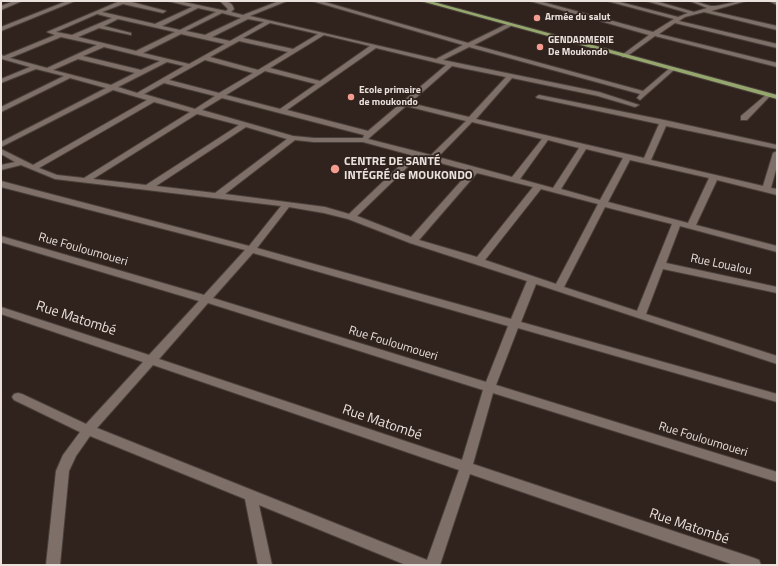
<!DOCTYPE html>
<meta charset="utf-8">
<style>
body{margin:0}
#map{position:relative;width:778px;height:566px;overflow:hidden;background:#30231e;font-family:"Titillium Web",sans-serif}
canvas{display:block}
.frame{position:absolute;inset:0;border:2px solid #eae1dd;pointer-events:none}
</style>
<div id="map">
<canvas width="778" height="566"></canvas>
<div class="frame"></div>
</div>
<script>
const c = document.querySelector('canvas').getContext('2d');
c.lineJoin = 'round';
function trace(path, color, width, dash) { c.strokeStyle = color; c.lineWidth = width; c.lineCap = dash ? 'butt' : 'round'; c.setLineDash(dash || []); c.stroke(path); }
function fill(path, color) { c.fillStyle = color; c.fill(path, 'evenodd'); }
function drawText(font, color, halo, rows, align = 'center') {
  c.font = font + ' "Titillium Web",sans-serif'; c.lineWidth = 3.5; c.setLineDash([]); c.textBaseline = 'middle'; c.strokeStyle = halo; c.fillStyle = color; for (const [text, x, y, turn = 0] of rows) {
    c.save(); c.translate(x, y); c.rotate((+turn || 0) * Math.PI / 180); c.textAlign = isNaN(turn) ? turn : align; if (halo) c.strokeText(text, 0, 0); c.fillText(text, 0, 0); c.restore();
  }
}
const minor = new Path2D(`
 M14,1h8l-21,9v-4z
 M67,1h8l-74,30v-4z
 M120,1h8l38,10 -3,2 -40,-9 -21,8 53,12 37,-17 -24,-6h11l47,10 2,-2 -8,-8c7,0 12,1 14,8l-3,3 12,3 36,-14h8l-37,15 186,43 27,-14 -151,-44h9l147,42 41,-20 2,1v2l-37,19 169,46 27,-23 5,1 -35,31 -3,-2 3,-4 -171,-47 -26,13 156,32 40,13 -4,2 -37,-11 -86,-18 -36,41 168,39 15,-34 -122,-26 -1,-1 3,-2 125,25 113,25v4l-111,-23 -15,34 112,26 10,-33 4,-2v15l-6,22 6,1v6l-60,-15 -21,45 81,21v6l-97,-26 -14,37 111,24v6l-114,-24 -17,45 131,42v8l-241,-80 -15,38 256,72v8l-259,-74 -22,57 281,87v10l-284,-89 -20,71 281,94 5,2 2,5h-27l-264,-91 -30,91h-34l-147,-60 13,60h-14l-13,-66 -155,-63 -14,20 -7,15 -9,94h-14l10,-94 7,-16 17,-23 -66,-32 -2,-3 2,-3 4,-1 4,1 64,30 57,-62 -142,-48v-7l148,48 50,-54 -198,-59v-6l203,59 41,-45 -244,-63v-6l248,65 32,-40 -226,-27 -34,-14 -20,5v-5l14,-3 -14,-8v-5l32,16 114,-65 -34,-10 -112,57v-5l105,-54 -36,-10 -69,34v-5l63,-31 -28,-7 -35,14v-4l29,-12 -28,-8 -1,-4 3,1 51,-21 -8,-3zM198,8l18,4 -36,18 -18,-4zM222,13l19,5 -36,17 -19,-4zM97,14l15,4 -40,17 -16,-3zM118,19l57,13 -39,19 -58,-14 21,-9 32,7v-2l-27,-7zM248,19l16,3 -34,19 -18,-4zM270,23l48,11 -25,15 -50,-11zM181,34l44,10 -36,20 -46,-11zM324,35l46,11 -50,35 -50,-13zM61,37l36,8 -50,23 -37,-10zM239,41l49,11 -30,18 -48,-13zM104,47l56,14 -19,9 -58,-14zM376,48l70,17 -78,66 -81,-21zM78,59l57,14 -24,12 -58,-15zM205,60l48,13 -34,20 -50,-13zM167,62l17,4 -47,27 -19,-6zM452,66l54,11 -37,40 -59,-14zM265,71l51,13 -36,25 -54,-14zM164,83l51,13 -20,13 -51,-15zM222,98l142,37 -1,3h-49l-21,-2 -91,-26zM154,102l36,10 -106,66 -27,-3 -18,-7zM406,106l60,15 -35,34 -63,-16zM197,114l42,11 -93,60 -53,-6zM472,122l70,17 -30,38 -74,-20zM246,127l41,12 -72,54 -59,-7zM295,140l19,2h49l48,13 -62,59 -24,-7 -100,-13zM548,140l31,8 -26,40 -33,-9zM586,149l37,9 -23,42 -39,-11zM418,157l52,14 -59,66 -54,-21zM630,160l79,18 -21,45 -80,-21zM477,173l56,14 -56,70 -58,-17zM541,189l57,15 -42,80 -71,-24zM289,207l35,6 24,6 62,24 117,38 -16,38 -254,-71zM605,207l67,17 -35,87 -73,-24zM253,253l255,73 -22,56 -273,-84zM208,303l275,87 -21,70 -303,-101zM153,365l306,105 -32,90 -330,-132z
 M530,1h9l114,31 21,-13 -67,-18h9l62,16 10,-4 -42,-12h9l39,11 13,-4 -17,-7c9,0 18,6 25,5 10,-1 20,-5 31,-5l-35,10 66,15v4l-73,-18 -19,5 -6,4 98,23v4l-102,-25 -16,11 118,29v4l-122,-31 -29,21h-4v-2l27,-20z
 M769,1h8v4z
 M768,93l2,1v2l-23,24h-6v-4z`);
const major = new Path2D(`
 M421,1h9l347,94v4z`);
trace(minor, '#4a403b', 2);
trace(major, '#4a403b', 2);
fill(minor, '#7f6f69');
fill(major, '#96a76d');
for (const [x, y, r, color] of [
 [537,18,4,"#f59c91"],
 [540,47,4,"#f59c91"],
 [351,97,4,"#f59c91"],
 [335,169,5,"#f59c91"]
]) { const dot = new Path2D(); dot.arc(x, y, r, 0, 2 * Math.PI); c.fillStyle = color; c.fill(dot); trace(dot, '#30231e', 1.5); }
drawText('bold 10px', '#eae1dd', '#30231e', [
 ["Armée du salut",545,18],
 ["GENDARMERIE",548,41],
 ["De Moukondo",548,53],
 ["Ecole primaire",359,91],
 ["de moukondo",359,103]
], 'left');
drawText('bold 12px', '#eae1dd', '#30231e', [
 ["CENTRE DE SANTÉ",344,162],
 ["INTÉGRÉ de MOUKONDO",344,176]
], 'left');
drawText('12px', '#eae1dd', '#30231e', [
 ["Rue Fouloumoueri",83,250,16],
 ["Rue Loualou",721,265,12],
 ["Rue Fouloumoueri",393,344,17],
 ["Rue Fouloumoueri",703,440,17]
]);
drawText('14px', '#eae1dd', '#30231e', [
 ["Rue Matombé",76,319,18],
 ["Rue Matombé",382,423,19],
 ["Rue Matombé",689,527,19]
]);
</script>
